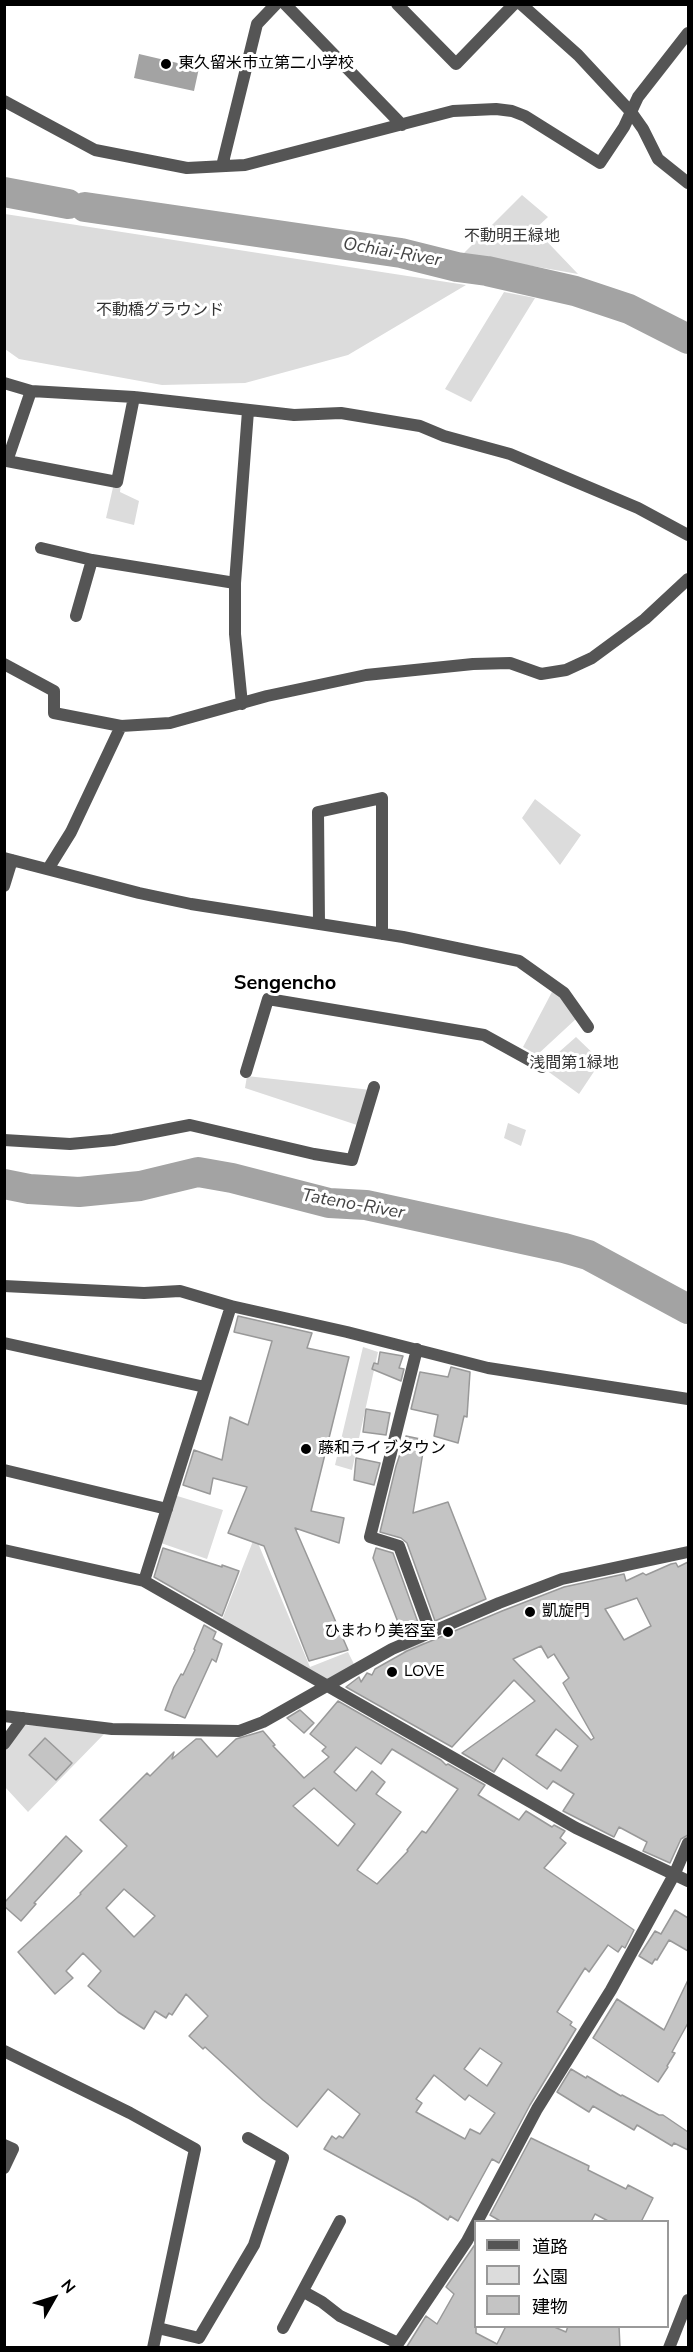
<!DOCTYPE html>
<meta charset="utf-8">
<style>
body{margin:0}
#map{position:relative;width:693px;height:2352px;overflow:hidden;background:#fff;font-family:"Nunito Sans","Noto Sans JP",sans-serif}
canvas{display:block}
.frame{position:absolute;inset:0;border:6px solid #000;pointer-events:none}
.legend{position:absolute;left:474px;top:2220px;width:195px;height:108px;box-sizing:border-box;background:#fff;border:2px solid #999;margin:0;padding:8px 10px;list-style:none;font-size:18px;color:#000}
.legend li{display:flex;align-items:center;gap:12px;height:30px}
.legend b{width:30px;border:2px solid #999}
.north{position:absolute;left:24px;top:2268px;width:60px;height:60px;-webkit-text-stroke:4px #fff;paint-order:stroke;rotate:51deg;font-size:16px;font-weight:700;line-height:24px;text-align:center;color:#000}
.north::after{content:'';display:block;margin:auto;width:21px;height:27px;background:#000;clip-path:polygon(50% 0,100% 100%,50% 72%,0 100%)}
</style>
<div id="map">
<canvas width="693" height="2352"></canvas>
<div class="frame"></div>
<ul class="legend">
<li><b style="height:8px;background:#555"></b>道路</li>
<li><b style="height:16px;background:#dcdcdc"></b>公園</li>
<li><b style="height:16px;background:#c4c4c4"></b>建物</li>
</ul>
<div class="north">N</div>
</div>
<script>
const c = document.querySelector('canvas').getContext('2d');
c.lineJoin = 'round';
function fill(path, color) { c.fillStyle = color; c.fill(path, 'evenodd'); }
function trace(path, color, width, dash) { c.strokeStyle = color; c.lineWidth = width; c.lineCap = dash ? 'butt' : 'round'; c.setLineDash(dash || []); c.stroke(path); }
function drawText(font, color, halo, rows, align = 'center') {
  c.font = font + ' "Nunito Sans","Noto Sans JP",sans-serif'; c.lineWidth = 6; c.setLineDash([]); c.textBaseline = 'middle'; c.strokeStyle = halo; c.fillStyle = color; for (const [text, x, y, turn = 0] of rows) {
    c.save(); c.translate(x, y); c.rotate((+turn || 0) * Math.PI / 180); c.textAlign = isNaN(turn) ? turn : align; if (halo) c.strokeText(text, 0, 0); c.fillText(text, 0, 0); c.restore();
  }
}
fill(new Path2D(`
 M522,195l26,22 -13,12 43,45 -115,-20z
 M4,214h1l461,71 -118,70 -103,28 -83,2 -143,-26 -14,-10z
 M504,292l31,6 -64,104 -26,-13z
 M114,483l7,1 -1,8 19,9 -5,24 -28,-7z
 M535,799l46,36 -21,30 -38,-47z
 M553,990l9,6 15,22 -40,37 -14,-8z
 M576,1037l25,24 -22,33 -37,-27z
 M247,1076l124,14 -11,36 -115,-38z
 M508,1123l18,7 -5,16 -17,-8z
 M363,1347l15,5 -26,118 -17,-5z
 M174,1495l49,15 -16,49 -49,-17z
 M255,1536l55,131 38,-15 7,14 67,-29 8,18 -15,10 -15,-18 -73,40 -107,-62z
 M25,1725l81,7 -78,80 -23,-25v-36z`), '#dcdcdc');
fill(new Path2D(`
 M139,54l60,14 -5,23 -60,-13z`), '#a3a3a3');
trace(new Path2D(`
 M4,192l64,12
 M85,207l316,46 56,14 30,4 88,20 54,18 59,30
 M4,1184l25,5 50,3 61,-6 58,-14 34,6 97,25 37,2 198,43 24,7 100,54`), '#a3a3a3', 30);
const building = new Path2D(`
 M238,1316l74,17 -5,15 42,9 -38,154 33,7 -5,25 -44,-15 53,122 -39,11 -45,-115 -36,-13 19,-46 -34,-9 -3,16 -27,-9 11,-35 28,10 8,-43 18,8 24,-84 -38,-9z
 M380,1352l23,4 -4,12 5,1 -3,12 -29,-12 2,-6 4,1z
 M451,1367l19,5 -3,45 -3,-1 -6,27 -24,-7 4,-21 -27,-6 9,-37 28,5z
 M366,1409l24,4 -4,22 -23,-3z
 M406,1436l19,4 -12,73 35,-11 38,97 -51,22 -28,-78 -6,-5 -21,-6 16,-66z
 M356,1458l24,5 -6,22 -20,-5z
 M163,1548l59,19v-2l17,6 -17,45 -68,-39z
 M376,1548l17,5 27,75 -17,7 -30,-77z
 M688,1562v273l-7,4 -11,24 -27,-12 4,-9 -28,-15 -5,10 -51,-26 11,-17 -21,-13 -6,8 -44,-31 -9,14 -32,-19 73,-52 -21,-21 -62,67 -106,-60 13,-10 2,5 6,-9 5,2 3,-6 32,-18 95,-40 62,-24 60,-13 2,7 17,-8 3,2 25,-11 5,-1 2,4zM637,1598l14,28 -27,14 -19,-31zM541,1646l7,12 6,-4 15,24 -6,5 31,55 -3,2 -78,-81zM556,1729l22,17 -17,25 -25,-16z
 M204,1625l12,7 -3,7 9,5 -6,18 -4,-3 -27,59 -20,-8 9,-23 7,-13 2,1 12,-25 -1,-1z
 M338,1701l103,59 5,5 2,-1 37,21 -7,10 41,25 7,-9 26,16 2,-2 11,6 -5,7 6,5 -22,25 90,62 -9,18 -3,-2 -4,6 -10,-7 -19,27 -4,-4 -28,44 15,10 -2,3 6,4 -46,76 -31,58 -7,-4 -34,62 -8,-5 -2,4 -31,-20 -93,-51 8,-13 4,3 3,-3 4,2 17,-24 -32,-25 -31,38 -34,-27 -58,-53 -2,2 -14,-13 19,-20 -22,-22 -14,21 -3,-2 -3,5 -11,-7 -11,18 -26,-17 -30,-26 13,-15 -18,-18 -17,18 7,7 -18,16 -37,-42 63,-58 -1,-1 47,-47 -27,-26 47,-47 3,3 24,-24 -2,7 24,-20h5l16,18 19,-18 27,-8 12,14 -2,1 31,32 25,-21 -7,-6 4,-4 -16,-13zM356,1747l25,17 11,-15 66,40 -32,44 -4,-2 -15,19 1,1 -31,33 -20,-14 44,-58 -25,-18 9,-12 -13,-11 -16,20 -22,-19zM314,1788l41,36 -17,22 -45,-40zM124,1889l31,27 -21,21 -28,-29zM480,2048l22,15 -15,23 -23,-17zM434,2075l31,25 4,-5 26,18 -15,21 -10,-5 -5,10 -49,-27 6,-9 -6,-4z
 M300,1710l14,13 -10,10 -17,-15z
 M45,1738l27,25 -16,17 -27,-25z
 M66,1836l16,15 -48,52 2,1 -15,17 -17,-15v-3z
 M675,1910l13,8v33l-19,-11 -12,20 -2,-1 -3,5 -13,-8 16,-25 6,3z
 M688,1980v43l-16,29 3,1 -8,13 1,1 -10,15 -65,-44 24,-39 47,31z
 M571,2069l15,9 1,-2 34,20 1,-1 37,20h4l25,17v18l-14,-7 -2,3 -35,-21 -3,5 -41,-24 -4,6 -32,-20z
 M531,2138l58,28 -1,4 38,19 2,-4 25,13 -12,24h-31l-15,-8 -4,8h-89l-12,-7z
 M476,2243v90l21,11 9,-18h46l14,6 2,-6h51l1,22h-214l20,-32 11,8 17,-30 -8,-7z`);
fill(building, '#c4c4c4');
trace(building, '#999', 1.5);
trace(new Path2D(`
 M285,4l117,121
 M397,4l59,60 58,-60
 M521,4l57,51 53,57 12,17 15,30 30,24
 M4,101l91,49 92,18 58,-3 208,-54 43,-2 16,2 13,5 75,47 24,-36 14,-30 50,-64
 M222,166l35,-142 19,-20
 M4,383l27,8 103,6 160,18 47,-2 79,13 24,10 66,18 128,54 50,27
 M31,391l-24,70 110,21 17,-85
 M41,548l51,12 143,23
 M76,616l16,-56
 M4,664l50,27v22l67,13
 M242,704l-7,-70v-51l13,-172
 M4,858l135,35 52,11 212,33 116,24 45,32 24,34
 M48,869l23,-37 50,-106 49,-3 97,-27 99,-21 107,-11 37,-1 31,11 25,-4 26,-12 53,-39 43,-40
 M4,886l8,-26
 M319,924l-1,-112 64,-14v136
 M246,1072l22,-73 216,36 58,32
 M4,1140l66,4 43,-4 77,-15 124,29 38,6 22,-73
 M4,1286l140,7 36,-2 51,15 116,26 141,36 200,31
 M4,1343l201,44
 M417,1349l-47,188 29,9 31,85
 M4,1470l163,39
 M4,1550l140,31 432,247 112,53
 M144,1581l87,-275
 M4,1716l108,13 127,2 24,-9 129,-73 107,-46 63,-24 126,-27
 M4,1744l19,-26
 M4,2051l126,62 65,36 -42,199
 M4,2145l9,4 -9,19
 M477,2222l60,-113 74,-119 64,-117 13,-30
 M304,2292l18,10 18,14 58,27
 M158,2328l41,10 55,-93 29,-87 -35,-20
 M283,2328l57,-107
 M395,2348l72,-107 9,-17
 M669,2348l19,-48`), '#555', 12);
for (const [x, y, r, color] of [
 [166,64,6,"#000"],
 [306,1449,6,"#000"],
 [530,1612,6,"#000"],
 [448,1632,6,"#000"],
 [392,1672,6,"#000"]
]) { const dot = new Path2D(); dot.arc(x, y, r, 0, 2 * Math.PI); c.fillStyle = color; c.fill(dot); trace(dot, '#fff', 2); }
drawText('16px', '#000', '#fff', [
 ["東久留米市立第二小学校",178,64],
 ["藤和ライブタウン",318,1449],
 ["凱旋門",542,1612],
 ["ひまわり美容室",436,1632,"right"],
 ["LOVE",404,1672]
], 'left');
drawText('16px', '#333', '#fff', [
 ["不動明王緑地",512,237],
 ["不動橋グラウンド",160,311],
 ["浅間第1緑地",574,1064]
]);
drawText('italic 18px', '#444', '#fff', [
 ["Ochiai-River",392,253,10],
 ["Tateno-River",353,1205,10]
]);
drawText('bold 20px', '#000', '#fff', [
 ["Sengencho",285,984]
]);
</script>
